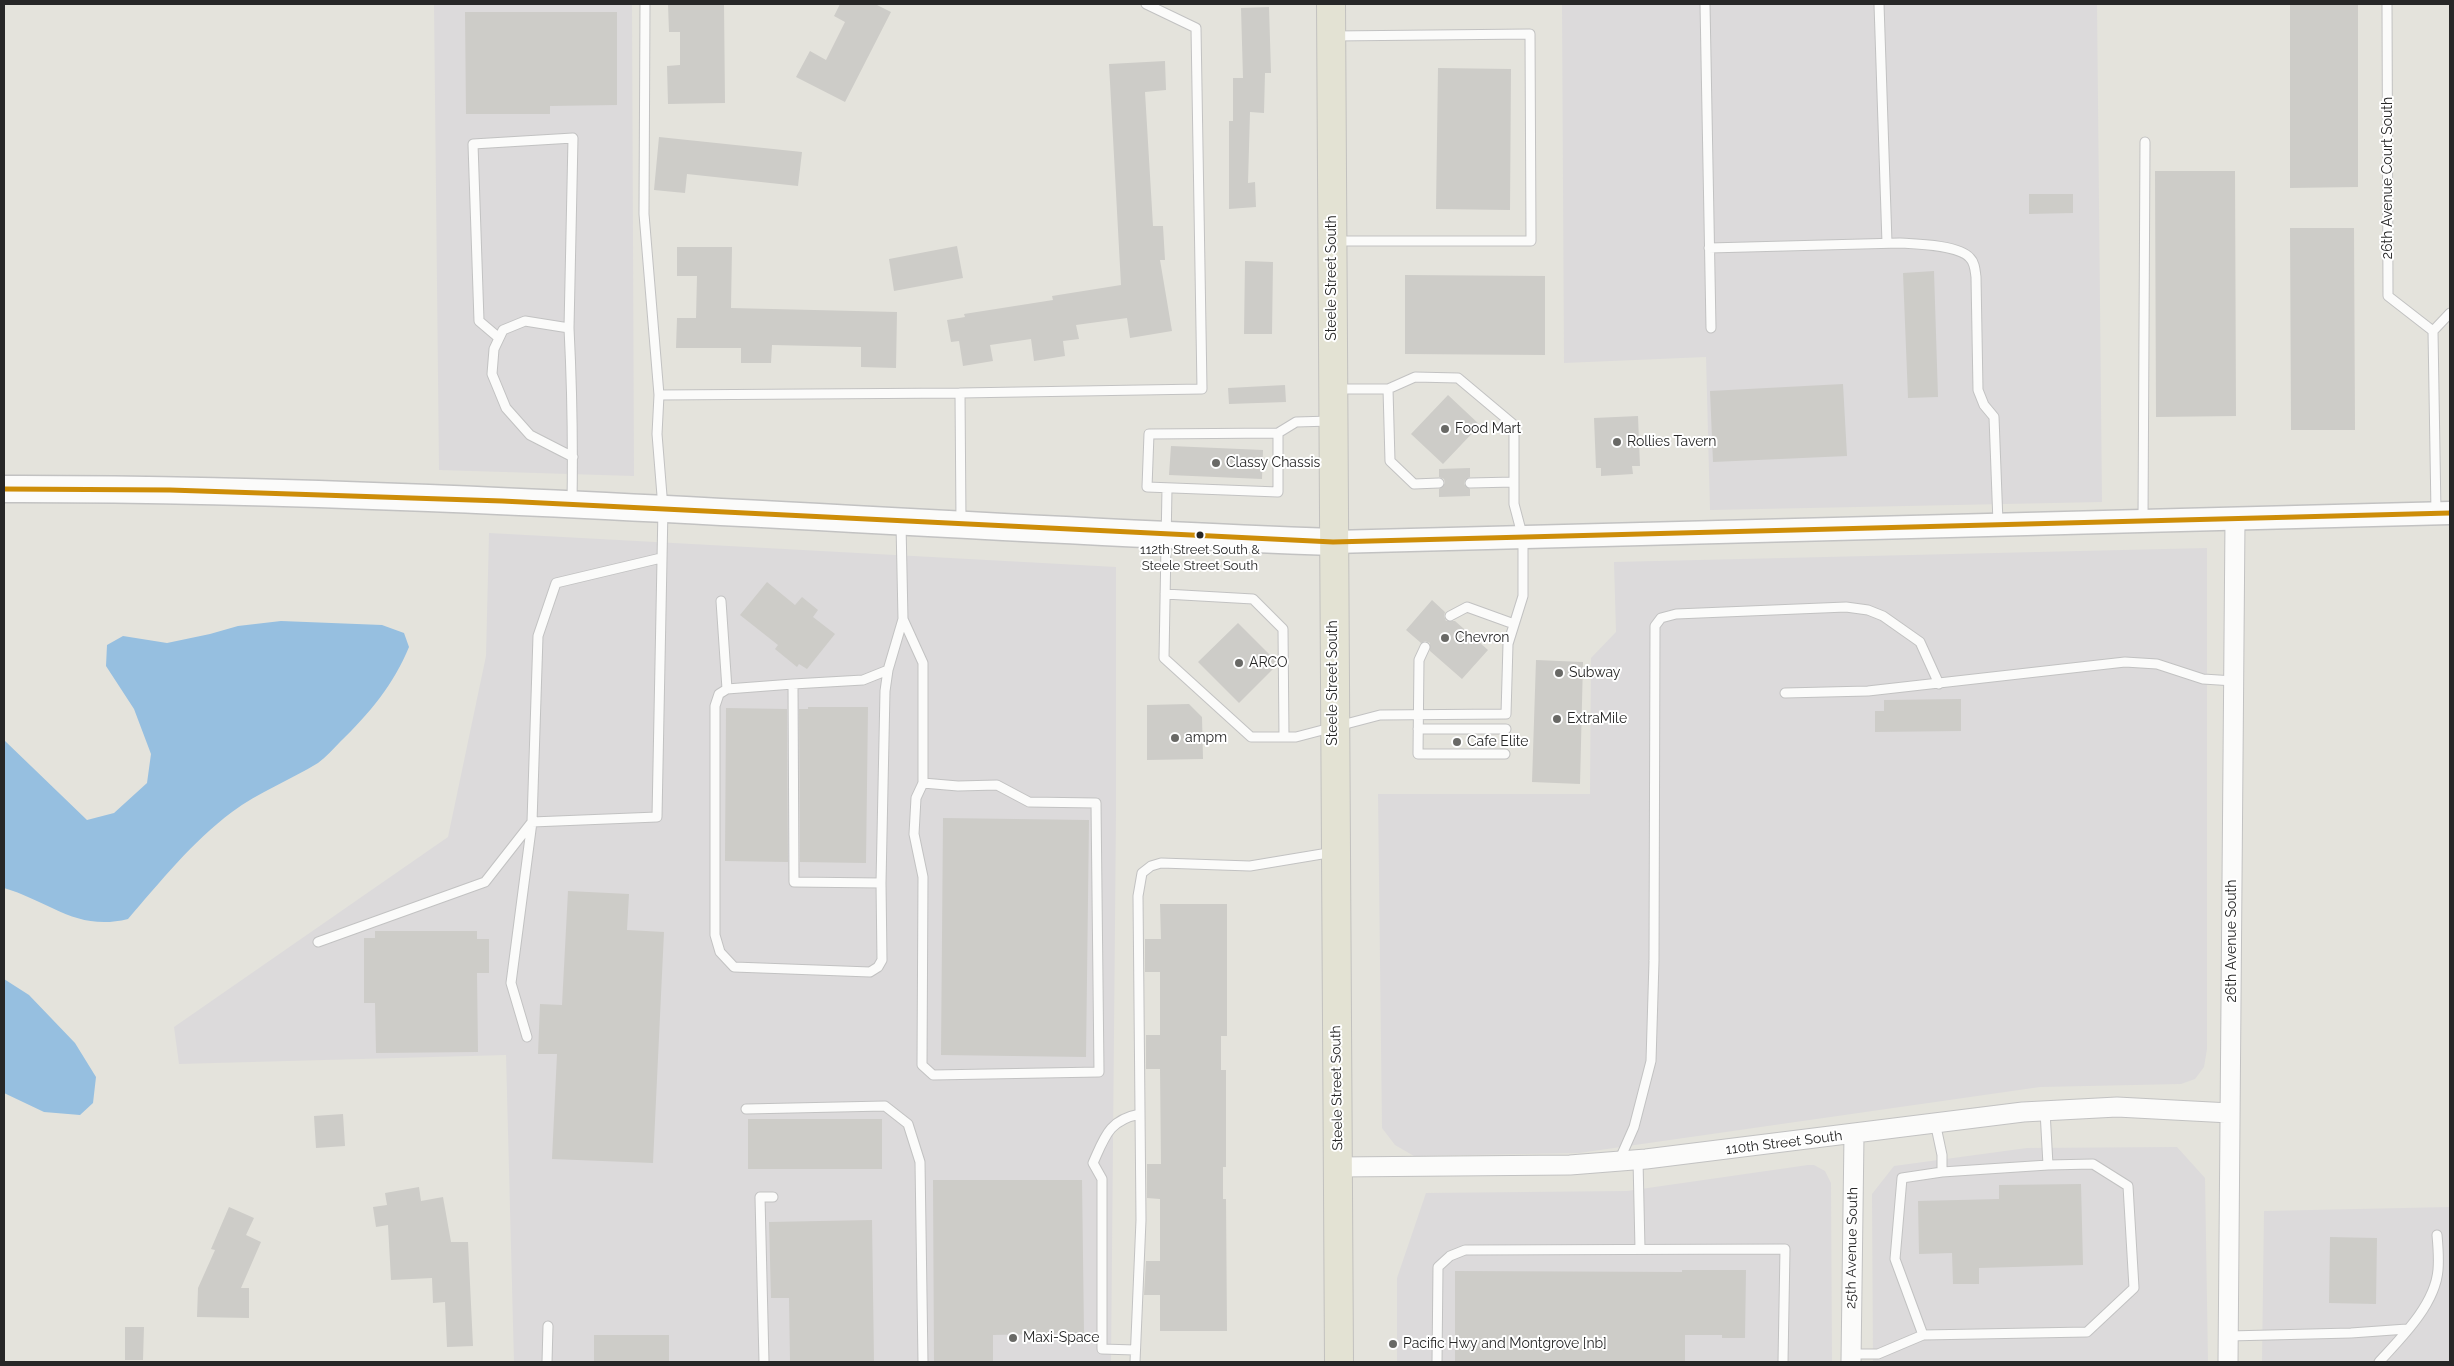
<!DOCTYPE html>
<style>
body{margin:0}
#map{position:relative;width:2454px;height:1366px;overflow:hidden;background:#e4e3dc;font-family:Raleway,sans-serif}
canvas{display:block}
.frame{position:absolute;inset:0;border:5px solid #272727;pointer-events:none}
</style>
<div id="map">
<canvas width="2454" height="1366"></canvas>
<div class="frame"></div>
</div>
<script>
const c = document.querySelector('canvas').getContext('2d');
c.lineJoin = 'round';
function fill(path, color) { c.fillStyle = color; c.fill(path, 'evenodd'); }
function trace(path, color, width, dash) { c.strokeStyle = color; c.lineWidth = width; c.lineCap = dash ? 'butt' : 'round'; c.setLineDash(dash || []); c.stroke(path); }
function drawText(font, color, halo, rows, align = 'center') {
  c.font = font + ' Raleway,sans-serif'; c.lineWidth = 4; c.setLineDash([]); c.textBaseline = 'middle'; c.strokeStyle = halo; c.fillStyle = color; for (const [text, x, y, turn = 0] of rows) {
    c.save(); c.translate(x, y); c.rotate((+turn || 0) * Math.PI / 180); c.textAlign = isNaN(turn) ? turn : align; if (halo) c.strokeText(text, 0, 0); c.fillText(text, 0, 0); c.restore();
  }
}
fill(new Path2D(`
 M434,4h198l2,472 -195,-6z
 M1562,4h535l5,498 -392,8 -4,-153 -142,6z
 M489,533l627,34v245l-5,550h-597l-8,-307 -327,9 -5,-37 274,-190 38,-181z
 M2207,548v501l-3,18 -9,12 -14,5 -141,3 -461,66 -165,3 -19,-11 -13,-17 -4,-334h212l1,-136 25,-26 -2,-70z
 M2177,1147l28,31 3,184h-335l-1,-168 22,-28 133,-18z
 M1808,1165h6l11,6 6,12 1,179h-435v-84l29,-85 201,-2z
 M2450,1207v155h-188l2,-151z`), '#dcdadb');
fill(new Path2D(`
 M281,621l101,4 22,8 5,14c-15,37 -40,67 -69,95 -7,7 -14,15 -22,21 -28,17 -59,29 -86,49 -39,29 -72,70 -104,107 -51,13 -79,-18 -124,-31v-148l83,80 27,-7 33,-30 4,-29 -17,-45 -28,-43 1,-21 16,-9 44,7 43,-9 28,-8z
 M4,979l25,16 46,48 21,34 -3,26 -13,12 -36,-3 -40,-19z`), '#96bfe0');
fill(new Path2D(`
 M668,4h56l1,99 -57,1 -1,-38 13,-1v-33h-11z
 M840,4h35l16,8 -46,90 -49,-25 14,-26 16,9 19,-38 -11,-6z
 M2290,4h68v183l-68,1z
 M1269,7l2,66h-6l-1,40 -14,-1 -2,71 7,-1 1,25 -27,2v-88h4v-43h10l-2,-70z
 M465,12h152v93l-67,1v8h-84z
 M1165,61l1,29 -21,2 8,134h10l2,34h-5l12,71 -42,7 -3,-20 -51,7 3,14 -16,2 2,15 -31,5 -3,-22 -41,6 3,16 -30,5 -4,-25 -8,1 -4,-22 18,-3 -1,-3 89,-14 -1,-4 69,-11 -12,-221z
 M1438,68l73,1 -1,141 -74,-1z
 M659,137l143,15 -4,34 -111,-12 -2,19 -31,-3z
 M2155,171h80l1,245 -80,1z
 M2029,194h44v19l-44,1z
 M2290,228h64l1,202h-64z
 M957,246l6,32 -69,13 -5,-32z
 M677,247h55l-1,61 166,4 -1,56 -35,-1v-20l-89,-2 -1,18h-30v-15h-65l1,-30h19l1,-42h-20z
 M1245,261l28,1 -1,72h-28z
 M1934,271l4,126 -30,1 -5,-125z
 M1405,275l140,1v79l-140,-1z
 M1843,384l4,72 -134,6 -3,-71z
 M1285,385l1,17 -57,2 -1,-16z
 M1448,395l32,30 -37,39 -32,-30z
 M1638,416l2,50h-8l1,8 -32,2v-8h-5l-2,-50z
 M1171,446l92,4 -1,29 -93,-4z
 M1470,468v9l-5,3 -1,4 6,5v7l-31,1v-8l6,-6 -1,-4 -5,-2v-8z
 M767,582l28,23 7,-8 16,13 -5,7 22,17 -28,35 -8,-5 -2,3 -22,-18 3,-4 -38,-30z
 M1432,600l13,12 -1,4 2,5h9l33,29 -26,29 -32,-28v-8l-5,-2 -4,2 -15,-13z
 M1238,623l39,39v3l-38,38 -41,-41z
 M1536,660l47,2 -3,122 -48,-2z
 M1961,699v32l-86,1v-21h9v-11z
 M1189,704l13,13 1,42 -56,1v-55z
 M808,707h60l-2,156 -66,-1 -1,-153h9z
 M726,708l61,1 1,153 -63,-1z
 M943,818l146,2 -3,237 -145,-2z
 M568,891l61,3 -2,36 37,2 -11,231 -101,-4 5,-105h-19l2,-50 22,1z
 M1160,904h67v132h-6v34h5v97h-3v32h3l1,132h-67v-36h-16l2,-34h14v-62l-13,-1v-34h14l-1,-95h-14v-34h14v-63h-15v-33h16z
 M375,931h102v8h12v34h-12l1,79 -102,1 -1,-50h-11v-65h11z
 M343,1114l2,32 -29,2 -2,-32z
 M748,1119h134v50h-134z
 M933,1180h149l2,153 -91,2v27h-59z
 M2081,1184l2,81 -104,3v16h-26l-1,-31 -33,1 -1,-53 81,-2v-14z
 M419,1187l2,14 22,-4 8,45h17l5,104 -26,1 -2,-45 -12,1 -1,-25 -41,2 -3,-55 -12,2 -3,-20 14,-2 -2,-12z
 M229,1207l25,11 -8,17 15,7 -20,46h8v30l-52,-1 1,-29 17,-38 -4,-1z
 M872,1220l2,142h-84l-1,-64h-18l-2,-76z
 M2330,1237l47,1 -1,66 -47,-1z
 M1682,1270h64l-1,68h-23v-3h-37v27h-230v-91l227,1z
 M125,1327h19l-1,33h-18z
 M594,1335h75v27h-75z`), '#cdccc8');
const service = new Path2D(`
 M1705,4l6,324
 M1879,4l8,239
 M2387,4l1,292 45,35
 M1333,36l197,-2 1,207h-196
 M1709,248l191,-5c17,1 59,2 70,15 5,5 5,12 6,19l2,113 6,15 10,12 4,106
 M499,338l-20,-17 -6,-177 100,-6 -4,190
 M1336,389h52
 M960,393l242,-4 -6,-361 -50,-24
 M659,395l301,-2 1,129
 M1278,433v59l-131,-5 2,-53 129,-1 18,-11 35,-1
 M1470,483l44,-1
 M1167,488l-3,170 87,79h45l84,-22 126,-1 2,-70 15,-48v-58l-9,-34v-79l-56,-47 -43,-1 -27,12 2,72 24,23 25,-1
 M572,503c1,-58 0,-116 -3,-175l-44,-7 -22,9 -9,19 -2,25 14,34 24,27 43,22
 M2436,513l-3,-182 17,-18
 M2143,520l2,-378
 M901,524l2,95 20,44v120
 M1165,594l88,5 30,30 1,108
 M721,601l6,88
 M1450,616l17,-9 47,17
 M1425,647l-6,13 -1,94h87
 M888,670l-25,10 -70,4 1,198 87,1 4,-192 3,-21 15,-51
 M793,684l-66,5 -8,5 -4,12v229l5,17 14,15 136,5 8,-5 4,-7 -1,-77
 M1785,693l83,-2 257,-29 32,2 46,15 31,2
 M1418,729h88
 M923,783l35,3 39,-1 32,17 67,1 3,269 -166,3 -11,-10 1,-188 -9,-43 2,-36z
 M318,942l167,-60 47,-60 6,-186 18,-53 105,-25
 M527,1037l-16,-54 21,-161 125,-5 6,-309 -6,-74 2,-39 -15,-181 1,-210
 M746,1109l139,-3 23,18 12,38 3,200
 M1935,1122l7,33v17l106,-7
 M1638,1160l2,89
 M1619,1161l15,-34 17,-66 3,-100 1,-335 6,-8 15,-4 170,-7 22,3 15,6 37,26 19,42
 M1923,1335l-28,-76 7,-81 40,-6
 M2229,1336l122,-3 56,-4
 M1135,1350l-33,-1v-170l-9,-16c12,-27 16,-43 47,-49
 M1851,1354h27l45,-19 164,-3 47,-44 -6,-102 -35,-22 -45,1 -3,-54
 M547,1362l1,-36
 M764,1362l-4,-165h13
 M1135,1362l6,-142 -3,-324 4,-23 9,-7 10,-3 89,3 84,-14
 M1437,1362l1,-95 12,-11 15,-6 320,-1 -2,113
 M2379,1362c22,-24 56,-57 59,-92 1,-11 0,-24 -1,-35`);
const minor = new Path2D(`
 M1337,1167l233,-2 76,-6 377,-47 94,-5 113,6
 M1851,1362l3,-227
 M2228,1362l7,-842`);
const tertiary = new Path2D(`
 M1333,542l1117,-29`);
const secondary = new Path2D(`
 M4,489c443,-1 886,37 1329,53`);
const primary = new Path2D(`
 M1331,4l8,1358`);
trace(service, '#c2c2c2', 11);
trace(minor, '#c2c2c2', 21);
trace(tertiary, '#c2c2c2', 25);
trace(secondary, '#c2c2c2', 29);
trace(primary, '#c2c1bf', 30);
trace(service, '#fbfbfa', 9);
trace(minor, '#fbfbfa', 19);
trace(tertiary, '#fbfbfa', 22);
trace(secondary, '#fbfbfa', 26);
trace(primary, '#e3e2d3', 28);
trace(new Path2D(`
 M4,489l166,1 332,11 831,41 1117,-29`), '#cd8d08', 5);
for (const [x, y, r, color] of [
 [1445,429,5,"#696966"],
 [1617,442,5,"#696966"],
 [1216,463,5,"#696966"],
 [1200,535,4.5,"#272727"],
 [1445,638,5,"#696966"],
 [1239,663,5,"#696966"],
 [1559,673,5,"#696966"],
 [1557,719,5,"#696966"],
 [1175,738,5,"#696966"],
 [1457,742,5,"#696966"],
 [1013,1338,5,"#696966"],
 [1393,1344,5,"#696966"]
]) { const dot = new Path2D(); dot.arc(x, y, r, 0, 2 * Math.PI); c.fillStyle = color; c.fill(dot); trace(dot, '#fff', 2); }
drawText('13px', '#272727', '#fff', [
 ["112th Street South &",1200,550],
 ["Steele Street South",1200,566]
]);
drawText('14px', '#272727', '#fff', [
 ["26th Avenue Court South",2388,178,-90],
 ["Steele Street South",1332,278,-90],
 ["Steele Street South",1333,683,-90],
 ["26th Avenue South",2232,941,-90],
 ["Steele Street South",1337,1088,-91],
 ["110th Street South",1784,1143,-7],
 ["25th Avenue South",1852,1248,-89]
]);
drawText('14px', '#272727', '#fff', [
 ["Food Mart",1455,429],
 ["Rollies Tavern",1627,442],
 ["Classy Chassis",1226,463],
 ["Chevron",1455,638],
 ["ARCO",1249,663],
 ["Subway",1569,673],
 ["ExtraMile",1567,719],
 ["ampm",1185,738],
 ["Cafe Elite",1467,742],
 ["Maxi-Space",1023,1338],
 ["Pacific Hwy and Montgrove [nb]",1403,1344]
], 'left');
</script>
